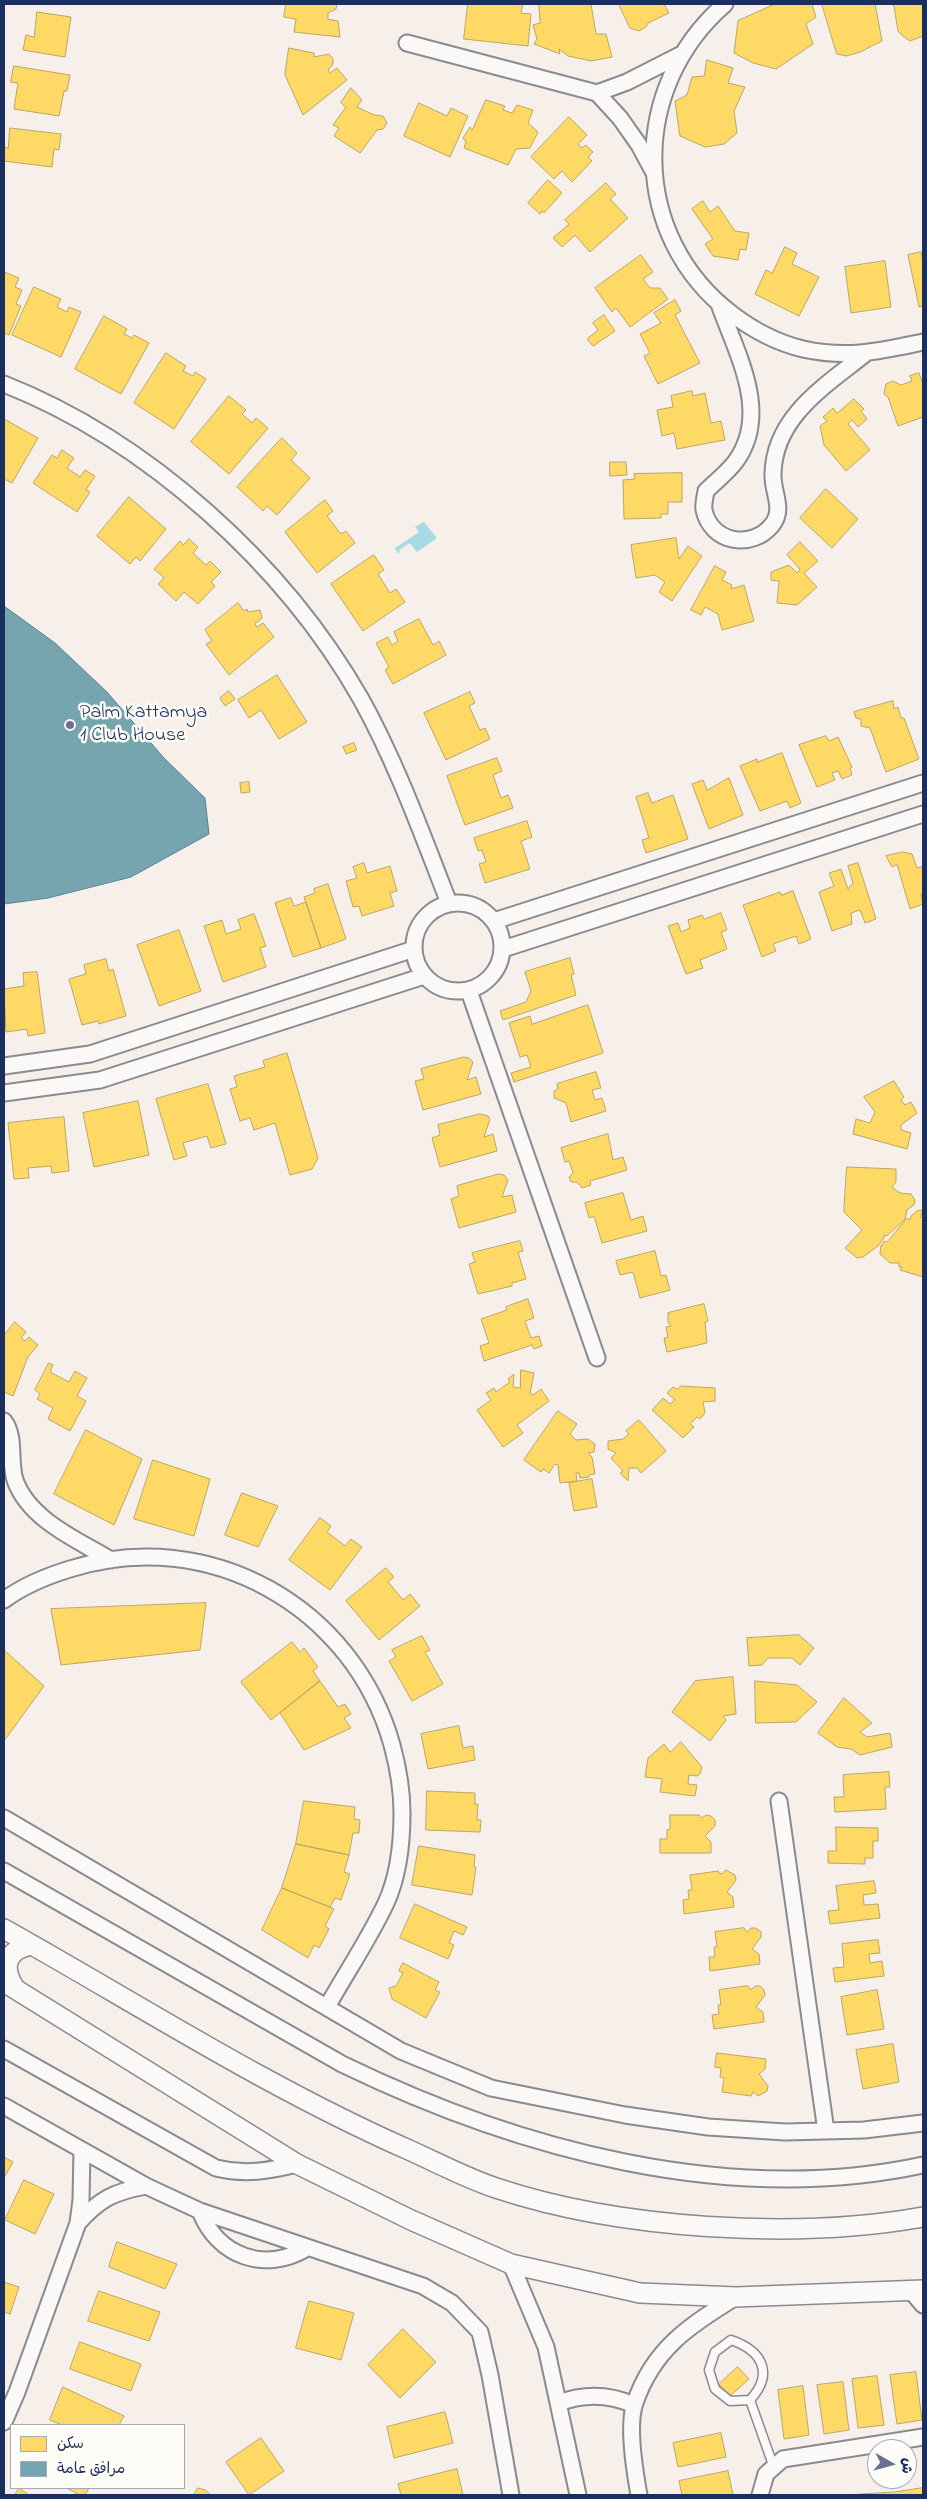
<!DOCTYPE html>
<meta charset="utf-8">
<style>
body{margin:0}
#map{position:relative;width:927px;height:2499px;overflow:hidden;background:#f6efea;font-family:"Indie Flower","Playpen Sans Arabic",sans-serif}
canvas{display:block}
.frame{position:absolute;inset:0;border:5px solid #1b2f5e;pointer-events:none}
.legend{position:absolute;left:10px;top:2424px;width:175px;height:65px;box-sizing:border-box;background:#fdfcf7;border:1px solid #a3aaba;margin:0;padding:6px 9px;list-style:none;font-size:15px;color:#1b2f5e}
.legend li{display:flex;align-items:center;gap:10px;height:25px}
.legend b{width:25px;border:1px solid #a3aaba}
.north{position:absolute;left:867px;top:2439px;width:50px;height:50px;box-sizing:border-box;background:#fdfcf7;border:1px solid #a3aaba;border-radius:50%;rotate:97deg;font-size:14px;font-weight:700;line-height:20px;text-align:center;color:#1b2f5e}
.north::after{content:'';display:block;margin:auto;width:18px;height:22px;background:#68728f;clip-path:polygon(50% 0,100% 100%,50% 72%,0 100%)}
</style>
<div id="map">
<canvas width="927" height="2499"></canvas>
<div class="frame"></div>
<ul class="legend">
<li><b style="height:14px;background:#ffd966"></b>سكن</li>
<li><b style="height:14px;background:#76a5af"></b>مرافق عامة</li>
</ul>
<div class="north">ش</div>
</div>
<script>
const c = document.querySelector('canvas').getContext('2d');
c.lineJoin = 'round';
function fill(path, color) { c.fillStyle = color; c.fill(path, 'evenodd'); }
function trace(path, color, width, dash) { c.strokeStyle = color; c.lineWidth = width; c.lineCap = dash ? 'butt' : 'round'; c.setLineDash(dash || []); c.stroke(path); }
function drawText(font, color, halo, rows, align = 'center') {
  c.font = font + ' "Indie Flower",sans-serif'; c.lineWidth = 5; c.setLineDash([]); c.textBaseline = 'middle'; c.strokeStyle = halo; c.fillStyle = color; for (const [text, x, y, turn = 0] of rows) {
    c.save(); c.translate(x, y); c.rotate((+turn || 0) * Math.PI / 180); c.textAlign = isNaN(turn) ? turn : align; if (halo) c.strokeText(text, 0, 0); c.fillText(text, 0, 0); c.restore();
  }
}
fill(new Path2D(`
 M424,522l13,16 -20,14 -7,-9 -11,7 1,2 -2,2 -3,-6 24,-16 -4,-5z`), '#a6dbe4');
const homes = new Path2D(`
 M286,4h51l-1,5 -8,4v6l10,2 2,16 -46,-5 2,-13 -12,-2z
 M468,4h55l-2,9 10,1 -3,32 -64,-7z
 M539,4h52l5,30h10l6,23 -21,4 -23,-5 -9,-7 1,5 -26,-10 3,-5 -4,-14 7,-2z
 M619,4h45l5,9 -21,10 -2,4 -7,4 -9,-3z
 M775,4h37l4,13 -10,7 7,20 -37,25 -23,-6 -19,-10 4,-32z
 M822,4h53l7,37 -22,11 -14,4 -9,-2z
 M891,4h32v32l-13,5 -7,-5 -5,-5 -4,-25z
 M37,12l34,5 -6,40 -42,-7 3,-15 8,2z
 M289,48l25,5v4l15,-3 4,5v5l-5,6 2,3 7,-5 10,12 -44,35 -18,-40z
 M707,60l26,8 -5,15 17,4 -11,24 3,22 -13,11 -19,3 -25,-11 -5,-35 12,-6 5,-18 12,-1z
 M14,66l56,9 -3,16h-3l-5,25 -45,-7 4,-26 -7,-1z
 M351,88l11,12 -5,7 17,8 9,1 4,7 -4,6 -6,1 -17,23 -26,-17 5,-8 -6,-3 13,-18 -5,-4z
 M486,100l19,6 -2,4 9,3 5,-8 16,5 -5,13 10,9 -8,16 -14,1 -8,16 -44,-17 2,-6 -3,-4 7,-11 2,3z
 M419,103l28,13 4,-8 17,8 -18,41 -46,-21z
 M569,117l18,18 -9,9 4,4 4,-3 7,7 -5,5 4,4 -20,21 -10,-11 -8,8 -23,-22z
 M10,128l51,6 -2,16 -5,-1 -2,18 -48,-6v-14l4,1z
 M548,180l14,13 -18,20 -2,-2 -2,3 -12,-11z
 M606,183l10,11 -6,5 18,19 -38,34 -15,-17 -13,12 -9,-9 16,-14 -4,-4z
 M703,201l7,11 8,-6 17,25 14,2 -3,17 -6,-1 -2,11 -25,-4 -8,-12 8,-5 -21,-30z
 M785,247l12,6 -5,11 27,13 -20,39 -44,-22 11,-24 6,3z
 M921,252l2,10v44l-4,1 -11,-52z
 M641,255l12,17 -10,7 7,9h10l8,11 -38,28 -14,-19 -4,4 -17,-24z
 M885,261l6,46 -40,6 -6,-46z
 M4,272l15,6 -4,9 7,3 -6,14 5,2 -12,29 -5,-2z
 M34,287l27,12 -4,8 10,5 2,-5 12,5 -20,45 -49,-22z
 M675,300l6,11 -6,4 25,48 -42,21 -14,-28 6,-3 -10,-19 21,-11 -7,-10z
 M604,315l11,16 -22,15 -6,-7 11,-9 -5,-7z
 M104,316l23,13 -3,5 8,4 2,-3 15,8 -28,51 -46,-25z
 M166,353l20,13 -3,5 10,5 2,-4 11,7 -32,50 -40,-26z
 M919,373l4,11v33l-25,9 -10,-29 -4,-3 2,-10 7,-3 8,4 11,-4 -2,-5z
 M692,391l1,5 12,-3 6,30 10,-2 4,19 -48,9 -3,-16 -12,3 -5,-26 16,-3 -2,-11z
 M229,396l17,14 -4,4 10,9 4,-5 12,10 -39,46 -38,-32z
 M854,399l10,10 -3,2 6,8 -9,8 -6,-7 -4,4 22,26 -24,21 -22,-26 -4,-19 7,-5 -4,-4 10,-9 4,5z
 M4,419l34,19 -26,45 -8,-4z
 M282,438l15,15 -6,7 19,18 -33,37 -10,-9 -4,5 -26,-24z
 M62,450l12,8 -7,10 13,9 5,-7 10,6 -9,14 4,2 -13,20 -44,-29 19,-28 5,3z
 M610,462h16l1,13 -17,1z
 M682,473v29h-14v12h-7v4l-37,1 -1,-39 12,-1 -1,-5z
 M826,489l32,30 -26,29 -32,-30z
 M129,497l37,32 -26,32 -4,-4 -6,7 -33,-28z
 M325,500l8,11 -6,5 14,18 5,-3 9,12 -38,30 -32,-41z
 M676,538l3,21 9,-13 14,10 -30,45 -13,-9 6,-10 -10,-7 -19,3 -5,-33z
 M189,539l9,8 -5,6 13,12 4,-4 11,11 -10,10 4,4 -17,18 -14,-12 -8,9 -18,-17 6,-6 -10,-9 26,-28 3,4z
 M800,542l18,19 -14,12 13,14 -20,18 -20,-2 2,-22 -8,-1v-8l18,-7 8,8 3,-4 -13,-14z
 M374,555l10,15 -6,4 12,19 6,-4 9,13 -42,29 -32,-47z
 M715,566l11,6 -4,8 10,5 -1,4 13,-4 10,36 -32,9 -4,-16 -13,-7 -4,8 -10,-5z
 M238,603l6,8 3,-2 1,3 12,-2 2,8 -7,6 2,3 6,-4 11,14 -45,38 -23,-31 6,-3 -7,-11z
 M4,612l28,27 -20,21 -8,-8z
 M419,619l14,26 6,-4 7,14 -53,29 -8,-14 4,-3 -13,-24 12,-6 4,8 6,-4 -4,-9z
 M43,649l11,11 -15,15 -11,-10z
 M277,675l30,47 -28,17 -18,-29 -12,8 -11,-18z
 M229,691l6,8 -10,7 -5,-8z
 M470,692l5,11 -6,3 11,24 5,-2 5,11 -44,21 -22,-47z
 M893,701l1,8 4,-2 3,11h3l15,41 -33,13 -16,-44 -9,-2v-7l-5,-1 -2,-6z
 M826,736l3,5 9,-4 14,30 -2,1 2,7 -10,4 -4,-8 -6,2 3,7 -18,7 -18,-42z
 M354,743l3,7 -11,4 -3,-7z
 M133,748l18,23 -1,8 11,1 -5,39 -17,-2 -1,11 -9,-1 1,-8 -12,-1 1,-4 -14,-2 3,-29 18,2v-5l-12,-16z
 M782,753l19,50 -11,5 -3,-7 -27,10 -20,-45 17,-7v3z
 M497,758l5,13 -9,4 8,23 7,-3 5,13 -48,17 -18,-49z
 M4,765l24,24 -16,16 -8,-8z
 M729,778l14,37 -34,14 -17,-45 11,-4 4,10z
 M53,782l11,11 -15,15 -11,-11z
 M249,782l1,10 -9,1 -1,-10z
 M648,793l4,10 21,-8 15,44 -42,14 -4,-13 7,-2 -13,-41z
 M527,821l5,16 -11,4 9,28 -45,14 -6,-19 7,-2 -4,-12 -4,1 -4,-13z
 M903,852l9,2 5,14 6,-2v27l-2,1 2,10 -13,5 -13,-45 -5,3 -6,-11z
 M364,863l3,10 23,-7 7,25 -7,2 4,13 -32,10 -3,-10 -6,1 -7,-26 11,-3 -4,-11z
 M858,863l18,56 -11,4 -5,-13 -9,3 1,11 -20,7 -13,-39 15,-6 -5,-13 12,-4 7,20 5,-6 -5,-17z
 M328,884l18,55 -25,9 -17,-51 11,-4 -1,-4z
 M793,891l18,48 -12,5 -3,-8 -23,8 3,7 -14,6 -19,-52 37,-13 1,3z
 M291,898l3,8 12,-4 15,46 -28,9 -18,-54z
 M721,913l6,17 -6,2 6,17 -27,11 3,8 -17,6 -18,-48 10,-3 3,9 9,-4 -2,-8 14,-5 2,4z
 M254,914l12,32 -6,2 6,19 -43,15 -19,-56 18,-6 4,14 15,-5 -3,-9z
 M179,930l22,61 -42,15 -22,-61z
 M570,958l4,16 -3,1 5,20 -73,25 -3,-9 26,-9 5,-11 -6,-19z
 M106,959l3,12 4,-2 13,47 -27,8 -1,-3 -16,4 -13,-46 17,-5 -2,-9z
 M37,972l8,61 -17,3 -1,-7 -21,3 -2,-43 20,-3 -1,-13z
 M588,1005l15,48 -89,29 -3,-9 20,-6 -4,-12 -7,2 -11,-34 21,-7 2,8z
 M287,1053l31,105 -6,11 -22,6 -15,-52 -21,7 -4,-12 -10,3 -10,-32 7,-2 -3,-11 31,-9 -2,-6z
 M464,1057l5,1 4,4 -6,18 9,-3 5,17 -58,16 -8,-29 9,-2 -3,-10z
 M596,1072l5,16 -9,2 3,10 7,-2 4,13 -35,11 -5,-19 -12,-5v-7l4,-2 -1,-5z
 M894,1081l10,16 -3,3 4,5 6,-3 6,11 -16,12v5l10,3 -4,16 -54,-15 3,-15 14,4 5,-11 -11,-15z
 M208,1084l18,60 -15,4 -4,-12 -24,7 4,13 -13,4 -18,-61z
 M138,1101l11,54 -55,12 -11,-54z
 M480,1114l8,2 2,3 -6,18 9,-3 4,17 -57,16 -8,-29 8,-3 -2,-10z
 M64,1117l5,54 -17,2 -1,-7 -23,2 1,10 -15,1 -6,-56z
 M608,1134l5,26 10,-3 4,13 -37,11 1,4 -9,3 -5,-6h-6l-2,-5 4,-4 -4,-12 -4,1 -4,-14z
 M847,1167l49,2v13l-4,5 8,6 11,1 4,6 -1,5 -7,5 -2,9 -18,17 -3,-1v3l-6,8 -15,11 -6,1 -12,-10 17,-18 -18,-18z
 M499,1174l5,1 4,5 -6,17 10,-2 4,17 -57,16 -8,-29 8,-3 -2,-10z
 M623,1193l8,27 12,-4 4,15 -45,12 -8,-27 -5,2 -4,-15z
 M923,1210l-3,7 3,1v59l-23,-7 2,-3h-3v-4h-9l-10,-9 1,-9 1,1 2,-5 3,1 20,-24 3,2 1,-4 6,-5z
 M520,1241l3,10 -5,1 8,27 -14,4v3l-34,8 -9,-30 6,-2 -3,-9z
 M655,1251l6,25 5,-1 4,15 -30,8 -7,-26 -13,3 -4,-14z
 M528,1299l6,19 -9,3 6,17 8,-2 3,10 -8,3 -2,-4 -48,16 -4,-15 9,-3 -8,-24 26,-9 -1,-3z
 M704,1304l4,17 -3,1 2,21 -40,9 -3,-14 4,-1 -2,-10 5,-1 -3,-4v-9z
 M15,1322l11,10 -5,6 4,3 4,-4 9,8 -10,12 -15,39 -9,-4v-57z
 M49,1363l4,2 -3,7 19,10 6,-11 12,7 -10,18 9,5 -16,30 -22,-12 5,-11 -16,-9 3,-5 -5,-4z
 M521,1370l13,3 -4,20 3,2 8,-6 8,12 -32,24 6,8 -20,14 -26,-37 14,-10 -5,-7 8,-5 2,4 14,-10 -2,-3 6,-5 -1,13 7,1z
 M681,1386l34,2v13l-12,1 2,11 -5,6 -3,-2 -7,7 4,3 -11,11 -31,-28 11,-12 7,6 5,-4 -8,-7 6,-6 4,2z
 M558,1411l19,13 -7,10 6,6 12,-1 7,5 -1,8 -6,1 4,4 3,17 -6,1v2l-9,1 -1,-5h-3l1,8 -17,2 -2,-18 -3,-1 -6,9 -6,-4 -2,3 -17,-12z
 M639,1420l27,31 -25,22 -4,-5h-8l-1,13 -8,-8 3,-2 -12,-13 5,-5 -8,-4v-8l15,-2 6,-5 -3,-3z
 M86,1430l56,29 -28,66 -60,-31z
 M153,1460l57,19 -16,57 -60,-17z
 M592,1479l5,28 -23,4 -5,-28z
 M242,1493l36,13 -20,41 -33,-12z
 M320,1518l11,8 -4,6 18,14 6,-7 11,8 -32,43 -41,-30z
 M386,1568l8,9 -6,5 15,18 7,-6 10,12 -41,34 -33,-39z
 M206,1603l-6,47 -139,15 -10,-56z
 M799,1635l15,13 -14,17 -8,-7h-24l-6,7 -13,1 -2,-28z
 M422,1636l8,14 -5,2 18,32 -31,17 -23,-40 7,-4 -4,-7z
 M292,1642l8,10 4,-4 14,19 -5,4 7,10 -49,39 -30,-38z
 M4,1650l40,36 -40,55z
 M733,1677l3,37 -13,2 3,4 -16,21 -38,-29 23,-31z
 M320,1681l18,26 7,-3 6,10 -7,4 7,10 -47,22 -24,-37z
 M755,1681l42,4 20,17 -21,20 -40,1z
 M844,1698l28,25 -12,9 7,5 23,-4 2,14 -32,8 -9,-6 -14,-2 -19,-14z
 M459,1726l4,22 10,-2 2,14 -47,9 -7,-35z
 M681,1742l21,25 -2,7 -3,2 -8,-1 -1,9 9,1 -2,11 -35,-4 2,-13 -17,-2 3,-19 16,-14 6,8z
 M889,1772l1,15h-5l1,22 -51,3 -1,-15h10l-1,-22z
 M427,1791l48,2v11h3l-1,16h4l-1,12 -54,-2z
 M304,1801l51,6 -1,12 6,1 -1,13h-6l-4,22 -53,-11z
 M670,1815h29l3,3 4,-3 5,1 4,4v6l-10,10 6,6v11h-51v-14h7v-9l3,-1z
 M836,1827l42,1v13h-5v17h-8v6l-37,-1v-12h8z
 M296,1844l53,11 -5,17 6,2 -9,26 -6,-2 -5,9 -48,-19z
 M419,1846l56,9 -1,12h2l-4,28 -60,-10z
 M726,1870l9,5 1,5 -9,12 6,5 1,10 -50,7 -1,-14 6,-1 -1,-9h4l-2,-15 28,-4 3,3z
 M874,1881l2,12 -13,2 1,10 14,-1 2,14 -50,6 -2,-13 11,-1 -3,-24z
 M282,1888l52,21 -9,17 4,3 -10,19 -5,-3 -6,13 -46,-28z
 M415,1904l52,23 -4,8 -9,-4 -5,12 5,2 -6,14 -48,-21z
 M744,1928l3,4 4,-4h5l5,4v5l-9,12 7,5 1,10 -50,7 -1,-14h6l-1,-10h3l-2,-15z
 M878,1940l2,13 -11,1 1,9 12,-2 2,15 -49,6 -2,-14 11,-1 -2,-23z
 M403,1963l36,19 -4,8 5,2 -14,26 -34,-19 -3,-11 7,-2 7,-13 -4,-2z
 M748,1986l3,4 4,-4h5l4,4 1,5 -9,12 7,5 1,10 -50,7 -2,-14 7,-1 -1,-9h3l-2,-15z
 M877,1990l7,39 -37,6 -6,-38z
 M893,2044l6,38 -36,7 -7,-39z
 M717,2053l49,6 -1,10 -6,5 9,12 -1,5 -9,5 -5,-4 -2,4 -29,-4 2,-14 -4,-1 1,-9 -6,-1z
 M4,2157l9,5 -9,16z
 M24,2180l30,14 -19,40 -30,-14z
 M117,2242l60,22 -12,25 -56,-22z
 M4,2282l15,5 -9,27 -6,-2z
 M99,2291l61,21 -11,29 -61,-20z
 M309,2301l45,12 -13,47 -45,-12z
 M403,2329l33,33 -36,36 -32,-33z
 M80,2342l61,22 -10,27 -61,-22z
 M738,2367l11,12 -19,17 -11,-12z
 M916,2372l6,48 -25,4 -7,-49z
 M877,2376l7,49 -26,3 -6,-49z
 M843,2382l6,48 -25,4 -7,-49z
 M803,2386l6,49 -25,4 -6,-49z
 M63,2387l61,29 -5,9h-57l-12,-5z
 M445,2412l8,31 -59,15 -7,-31z
 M721,2433l5,24 -48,10 -5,-24z
 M261,2438l23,33 -35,24 -23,-33z
 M457,2469l6,26h-62l-3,-11z
 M728,2471l5,24h-51l-3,-14z
 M19,2488l10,7h-14z
 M67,2488h22l-4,7h-5z
 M198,2488l7,2 6,5h-17z
 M923,2488v7h-78l49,-3z`);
fill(homes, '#ffd966');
trace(homes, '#bba664', 1);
const public = new Path2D(`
 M4,606l51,37 52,49 57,66 41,40 4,36 -78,43 -83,21 -44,6z`);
fill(public, '#76a5af');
trace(public, '#5b8297', 1);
const service = new Path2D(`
 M750,2400c24,-26 13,-49 -19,-60l-16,12 -6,18 6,19 15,12 20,-1 23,65`);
const minor = new Path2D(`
 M725,4c-96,83 -96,232 7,310 21,16 46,29 71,35 45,10 77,2 120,-7
 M407,43l190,50 23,25 19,27 14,26
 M597,93l30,-11 55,-28
 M719,304c17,49 52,108 17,157 -8,11 -21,21 -30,30 -1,6 -3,14 -2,19 7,33 48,40 68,15 13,-16 0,-33 1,-51 1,-57 52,-88 92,-120
 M4,384c144,57 280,180 357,315 36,65 61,135 88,204
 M414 947a44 44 0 1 1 88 0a44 44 0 1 1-88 0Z
 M494,921l429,-138
 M503,949l420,-135
 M469,991l128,367
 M4,1066l86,-12 324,-105
 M4,1093l96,-13 324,-104
 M4,1421c12,16 5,40 11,59 14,40 63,60 96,80
 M4,1600c19,-14 43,-24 66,-31 138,-44 283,37 322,176 6,22 10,46 10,68 0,29 -4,64 -16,90 -17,36 -40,70 -59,104
 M779,1801l47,330
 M4,1818l397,233 90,37 134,27 83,12 77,5 79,-2 59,-7
 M4,1871l338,193c175,85 386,143 581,101
 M4,2049l212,119c29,7 53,3 81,-4
 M4,2106l142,80 54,25 223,75 29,17 28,29 10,43 21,120
 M200,2211c18,46 65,62 107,37
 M78,2223c22,-24 35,-31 68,-37
 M511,2264l35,83 32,148
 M912,2292l11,13
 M559,2403c26,-10 50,-9 75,2
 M4,2422l13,-30 61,-169 3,-23 1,-50
 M639,2495c-4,-22 -12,-70 -4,-92 18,-54 55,-78 101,-106
 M760,2495l6,-21 17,-15 140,-22`);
const tertiary = new Path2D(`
 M4,1929c134,75 264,159 405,221 29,13 57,28 87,38 123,41 299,52 427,29
 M4,1982l293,182 114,56 100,44 129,29 96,4 187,-7
 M14,1987c-13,-21 -7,-37 17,-42`);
trace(service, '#8a8a91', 11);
trace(minor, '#8a8a91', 19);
trace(tertiary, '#8a8a91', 22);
trace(service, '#faf9f7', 8);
trace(minor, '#faf9f7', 15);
trace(tertiary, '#faf9f7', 19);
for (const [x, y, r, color] of [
 [70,725,5,"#68728f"]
]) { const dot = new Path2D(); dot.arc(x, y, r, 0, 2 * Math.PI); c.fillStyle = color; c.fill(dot); trace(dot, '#fdfcf7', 2); }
drawText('20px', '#1b2f5e', '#fdfcf7', [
 ["Palm Kattamya",80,714],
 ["1 Club House",80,737]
], 'left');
</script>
